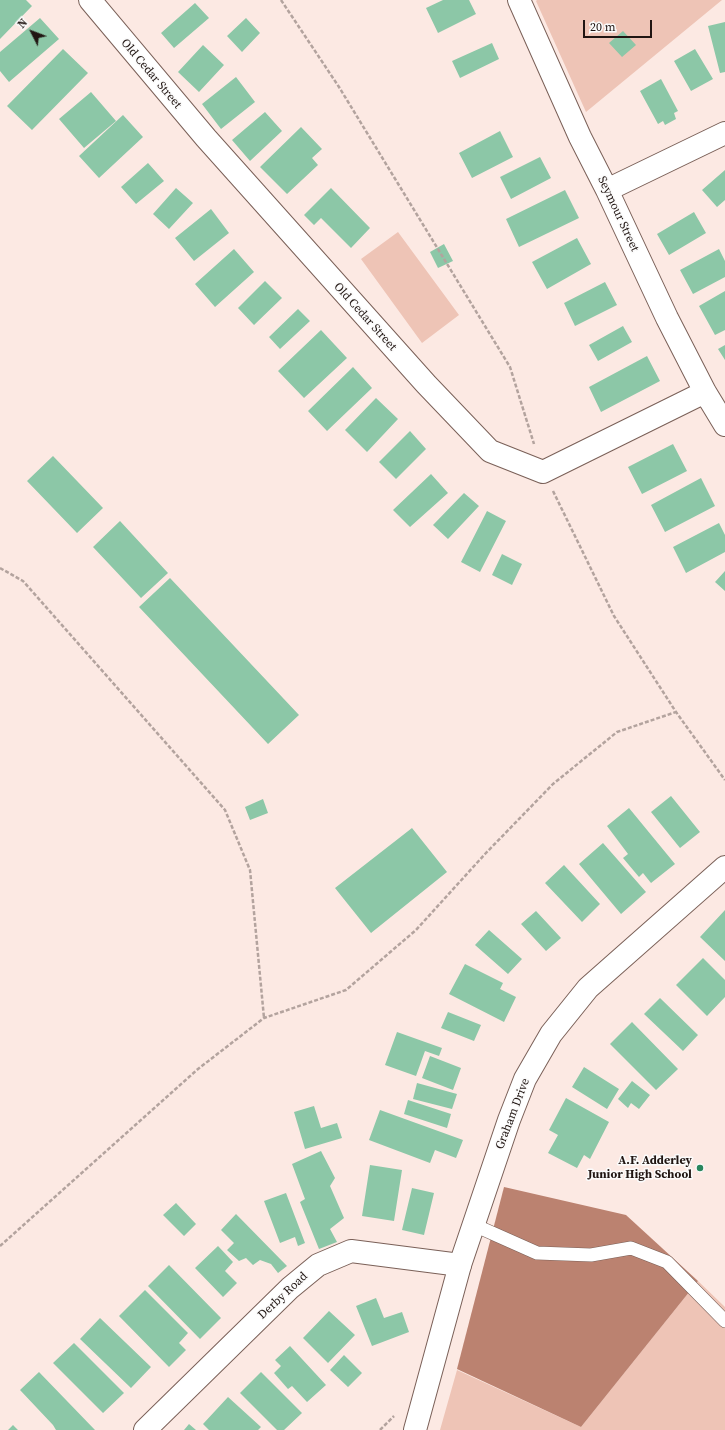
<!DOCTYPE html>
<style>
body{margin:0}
#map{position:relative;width:725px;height:1430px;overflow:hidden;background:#fce9e3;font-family:"Source Serif 4",serif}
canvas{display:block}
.north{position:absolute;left:12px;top:12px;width:40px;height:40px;-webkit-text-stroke:3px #fbfbfb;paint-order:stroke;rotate:312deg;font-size:11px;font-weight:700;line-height:16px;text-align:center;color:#201512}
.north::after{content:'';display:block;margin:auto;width:14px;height:18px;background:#201512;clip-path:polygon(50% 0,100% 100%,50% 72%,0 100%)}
.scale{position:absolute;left:583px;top:20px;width:69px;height:18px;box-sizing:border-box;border:2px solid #201512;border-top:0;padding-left:5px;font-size:12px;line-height:14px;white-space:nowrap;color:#201512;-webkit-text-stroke:3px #fbfbfb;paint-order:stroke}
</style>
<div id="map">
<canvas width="725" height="1430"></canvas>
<div class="north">N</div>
<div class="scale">20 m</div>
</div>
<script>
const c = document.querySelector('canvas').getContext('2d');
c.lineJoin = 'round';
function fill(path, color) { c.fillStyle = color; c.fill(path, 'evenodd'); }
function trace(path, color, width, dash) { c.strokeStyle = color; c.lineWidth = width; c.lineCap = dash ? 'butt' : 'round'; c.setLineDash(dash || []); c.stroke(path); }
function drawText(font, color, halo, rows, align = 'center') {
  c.font = font + ' "Source Serif 4",serif'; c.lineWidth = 3; c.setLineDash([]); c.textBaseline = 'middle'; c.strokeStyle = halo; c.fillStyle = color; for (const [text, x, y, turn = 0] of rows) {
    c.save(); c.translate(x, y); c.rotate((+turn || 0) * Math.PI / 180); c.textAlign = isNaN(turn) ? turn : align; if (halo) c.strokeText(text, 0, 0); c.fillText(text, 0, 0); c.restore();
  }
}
fill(new Path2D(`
 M537,0h185l-136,112 -50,-111z
 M398,232l61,83 -37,28 -61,-84z
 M698,1281l27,26v123h-285l17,-60 124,57z`), '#eec4b6');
fill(new Path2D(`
 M504,1187l122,28 72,66 -117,146 -124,-58z`), '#bb8270');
fill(new Path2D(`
 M0,0h26l6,6 -32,33z
 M443,0h26l7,14 -38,19 -12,-25z
 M195,3l14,15 -35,30 -13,-15z
 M40,18l19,21 -50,43 -9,-11v-19z
 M246,18l14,15 -18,19 -15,-16z
 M725,22v50l-5,1 -12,-47z
 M623,31l13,14 -14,12 -13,-14z
 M492,43l7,16 -39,19 -8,-17z
 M203,45l21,20 -25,27 -21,-20z
 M63,49l25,24 -56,57 -25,-24z
 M695,49l18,30 -22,12 -17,-30z
 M236,77l19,25 -34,27 -19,-25z
 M661,79l17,32 -4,2 2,6 -11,6 -2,-4 -5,3 -18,-33z
 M91,92l25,29 -32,27 -25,-29z
 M265,112l17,19 -32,30 -18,-21z
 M123,115l20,22 -44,41 -20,-22z
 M301,127l21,22 -10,9 6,7 -31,29 -27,-27z
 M500,131l13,26 -41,21 -13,-25z
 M540,157l11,21 -40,21 -11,-22z
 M148,163l16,18 -28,23 -15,-17z
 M725,170v30l-8,7 -15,-17z
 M176,188l17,15 -24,26 -16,-15z
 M331,188l39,40 -19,20 -30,-30 -7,7 -10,-10z
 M565,190l14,28 -60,29 -13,-28z
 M211,209l18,24 -35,28 -19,-23z
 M694,212l12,21 -37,22 -12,-21z
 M577,238l14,26 -44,25 -15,-27z
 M444,244l9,17 -15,7 -8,-16z
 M234,249l20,23 -39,35 -20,-23z
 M719,249l6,12v16l-32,17 -13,-24z
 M265,281l17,17 -28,27 -16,-17z
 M605,282l12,23 -42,21 -11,-23z
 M725,291v39l-10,5 -16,-29z
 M298,309l12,12 -30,28 -11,-12z
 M623,326l9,16 -34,19 -9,-16z
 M321,330l26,28 -43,40 -26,-27z
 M725,345v15l-7,-11z
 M647,356l13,25 -59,31 -12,-25z
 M353,367l19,21 -45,43 -19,-20z
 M376,398l22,21 -31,33 -22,-22z
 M410,431l16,18 -30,30 -17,-17z
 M673,444l14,27 -45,23 -14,-27z
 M53,456l50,52 -26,25 -50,-52z
 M431,474l17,19 -38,34 -17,-17z
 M701,478l14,28 -50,26 -14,-27z
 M464,493l15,13 -31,33 -15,-14z
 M487,511l19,10 -26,51 -19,-10z
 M120,521l48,52 -27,25 -48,-51z
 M719,523l6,12v17l-39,21 -13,-26z
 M502,554l20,10 -10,21 -20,-10z
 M725,571v20l-10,-9z
 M170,578l129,137 -31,29 -129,-137z
 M671,796l29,36 -20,16 -29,-36z
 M263,799l5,14 -18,7 -5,-13z
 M629,808l46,56 -24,19 -8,-10 -4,4 -16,-19 5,-4 -21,-28z
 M412,828l35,44 -76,61 -36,-45z
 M603,843l43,49 -25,22 -42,-50z
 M564,865l36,39 -18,18 -37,-39z
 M725,910v51l-25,-24z
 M536,911l25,27 -15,13 -25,-27z
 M489,930l33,29 -14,15 -33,-29z
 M703,958l22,22v17l-18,19 -31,-31z
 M465,964l38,19 -3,6 16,8 -12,25 -55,-28z
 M660,998l38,37 -15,16 -39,-37z
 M448,1012l33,13 -7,16 -33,-13z
 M632,1022l46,47 -22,21 -46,-46z
 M397,1032l45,16 -3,8 -14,-5 -9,25 -31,-11z
 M430,1056l31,12 -8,22 -31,-12z
 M584,1067l35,22 -12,20 -35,-22z
 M632,1081l18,14 -11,14 -8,-6 -3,5 -10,-9z
 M417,1083l40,11 -5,15 -39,-10z
 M566,1098l43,24 -19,37 -6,-4 -7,13 -29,-15 10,-18 -9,-5z
 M408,1100l43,14 -4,14 -43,-14z
 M314,1106l7,22 16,-5 5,15 -37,11 -11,-37z
 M380,1110l83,30 -7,18 -21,-8 -5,13 -61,-23z
 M321,1151l14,27 -5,8 14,32 -14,11 7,13 -18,7 -19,-47 5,-3 -13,-35z
 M370,1165l32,5 -8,51 -32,-5z
 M412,1188l22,5 -10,42 -22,-5z
 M286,1193l19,50 -7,3 -3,-9 -15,6 -16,-42z
 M176,1203l20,21 -12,12 -21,-21z
 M236,1214l51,52 -9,7 -7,-9 -11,-4 -7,5 -7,-7 -7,3 -12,-11 7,-7 -13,-13z
 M218,1246l15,16 -8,9 12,12 -14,14 -28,-29z
 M169,1265l52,53 -21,21 -52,-53z
 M145,1290l43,43 -9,10 7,7 -17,17 -50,-51z
 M376,1298l8,20 18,-6 7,20 -37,14 -16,-40z
 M329,1311l26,24 -27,28 -25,-25z
 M100,1318l51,49 -20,21 -51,-49z
 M74,1343l50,50 -21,20 -50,-50z
 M290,1346l36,39 -19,17 -15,-16 -4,3 -14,-16 7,-7 -6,-6z
 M344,1355l18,18 -14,14 -18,-17z
 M39,1372l56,58h-39l-3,-5 -33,-35z
 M261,1372l41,41 -18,17h-7l-37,-37z
 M228,1397l33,30 -3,3h-49l-6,-6z
 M189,1424l7,6h-12z
 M13,1425l5,5h-10z`), '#8cc7a7');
const service = new Path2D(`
 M474,1225l63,28 54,2 40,-7 36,14 58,59`);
const minor = new Path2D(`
 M90,0l116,138 220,246 64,67 53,21 162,-80
 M519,0l61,137 27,53 60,128 38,74 20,33
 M607,190l118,-57
 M145,1430l145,-142 28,-23 33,-14 109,14`);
const tertiary = new Path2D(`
 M415,1430l45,-165 49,-145 16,-41 26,-45 37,-46 137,-121`);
trace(service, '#7a6058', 14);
trace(minor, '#7a6058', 24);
trace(tertiary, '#7a6058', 24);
trace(new Path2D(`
 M281,0l58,87 171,280 24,77
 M553,491l61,125 62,96 49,68
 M0,568l23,13 202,229 25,60 14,148
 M0,1246l198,-177 66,-51 82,-28 70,-60 69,-76 68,-70 64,-52 59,-20
 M380,1430l14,-14`), '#b3a39e', 2.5, [4, 2]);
trace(service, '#fff', 13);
trace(minor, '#fff', 22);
trace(tertiary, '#fff', 22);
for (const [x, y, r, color] of [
 [700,1168,4,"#29865d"]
]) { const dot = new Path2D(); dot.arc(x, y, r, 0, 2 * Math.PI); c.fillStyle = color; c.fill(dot); trace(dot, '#fbfbfb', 1.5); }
drawText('12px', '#201512', '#fbfbfb', [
 ["Old Cedar Street",151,74,50],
 ["Seymour Street",618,214,65],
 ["Old Cedar Street",365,317,48],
 ["Graham Drive",513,1114,-69],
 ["Derby Road",283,1296,-43]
]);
drawText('bold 12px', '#201512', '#fbfbfb', [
 ["A.F. Adderley",692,1161],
 ["Junior High School",692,1175]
], 'right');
</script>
